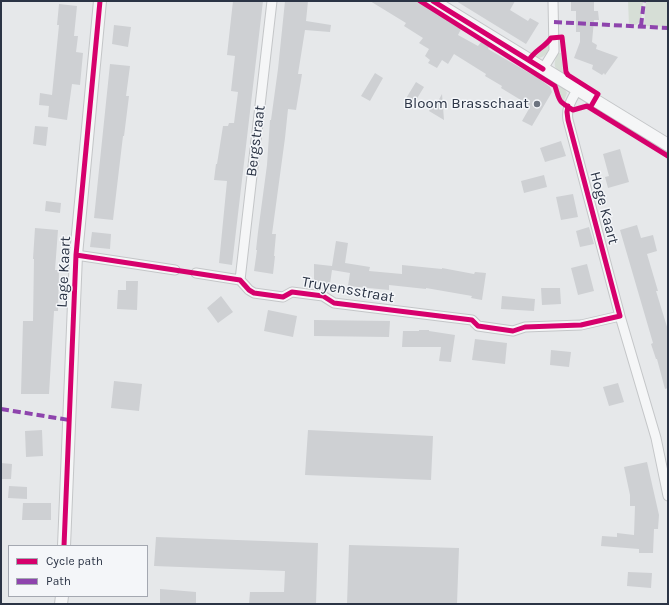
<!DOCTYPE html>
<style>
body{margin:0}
#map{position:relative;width:669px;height:605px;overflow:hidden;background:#e6e8ea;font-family:Karla,sans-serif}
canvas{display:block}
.frame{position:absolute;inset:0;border:2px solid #2b3445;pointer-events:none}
.legend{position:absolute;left:8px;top:545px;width:140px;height:52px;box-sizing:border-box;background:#f4f6f9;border:1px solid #a4a8b1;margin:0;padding:5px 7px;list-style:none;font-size:12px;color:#2b3445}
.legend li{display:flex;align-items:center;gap:8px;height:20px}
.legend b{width:20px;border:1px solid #a4a8b1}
</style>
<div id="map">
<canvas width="669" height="605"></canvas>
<div class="frame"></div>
<ul class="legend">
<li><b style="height:5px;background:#d6006c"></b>Cycle path</li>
<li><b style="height:5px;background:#8e44ad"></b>Path</li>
</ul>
</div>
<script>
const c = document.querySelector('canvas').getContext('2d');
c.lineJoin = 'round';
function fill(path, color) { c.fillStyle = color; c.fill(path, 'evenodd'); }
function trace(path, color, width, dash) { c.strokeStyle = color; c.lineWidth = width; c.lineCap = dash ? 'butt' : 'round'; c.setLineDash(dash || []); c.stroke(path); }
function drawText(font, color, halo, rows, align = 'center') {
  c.font = font + ' Karla,sans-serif'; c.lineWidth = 3; c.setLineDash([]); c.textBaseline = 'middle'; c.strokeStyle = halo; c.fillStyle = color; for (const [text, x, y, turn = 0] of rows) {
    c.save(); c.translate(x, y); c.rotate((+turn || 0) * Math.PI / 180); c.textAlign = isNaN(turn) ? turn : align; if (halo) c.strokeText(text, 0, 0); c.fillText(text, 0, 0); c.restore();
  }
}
fill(new Path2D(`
 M628,1h15l-2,20 -5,4h-7z
 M646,1h22v26l-22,-1 -2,-1z
 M549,43h1c-1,9 -6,17 -15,14z
 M558,53h3l2,19 -1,2c-10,-6 -8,-12 -4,-21z
 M557,83l7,5 3,5 -3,8 -5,-5z`), '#d6ded6');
fill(new Path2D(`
 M233,1h30l-31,264 -13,-2 8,-82 -13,-1 2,-16h1l6,-38h5l1,-3h5l4,-31 -7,-1 4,-35 -8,-1z
 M285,1h23l-2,20 25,4 -1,7 -25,-2 -7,44h4l-6,36 -8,-1 -3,29 -13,96h4l-2,22h1l-2,18 -19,-3 3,-21h-1l2,-18 9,-67 3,-45h1l7,-51z
 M370,1h47l44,28 -3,6 20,11 3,-4 8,5 -1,2 50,29 12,9 2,5 -20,34 -10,-5 8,-14 -1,-2 -28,-17 1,-2 -17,-10 1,-2 -32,-20 -6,10 -6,-4 -5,8 -9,-5 2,-3 -5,-4 4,-7 -10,-6 4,-5 -19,-12 2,-3z
 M456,1h59l-5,9 18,11 2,-3 9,5 -13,21z
 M571,1h23v10h4l1,9h-5l-2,22 5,3 -1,4 22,8 -13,18 -1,-2 -2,2 -10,-6 1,-4 -19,-7 6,-16v-10h-4v-21h-5z
 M59,4l18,2 -3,30h4l-2,16 7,1 -3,32 -8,-1 -5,36 -19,-3 1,-11 -10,-1 1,-12 12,2 7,-70h-2z
 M114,25l17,2 -3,20 -16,-3z
 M110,64l20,2 -4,30h3l-5,40h-1l-10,84 -19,-2z
 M375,73l8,5 -13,23 -9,-5z
 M416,82l8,5 -11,18 -8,-5z
 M442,94l2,26 -15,-9 4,-7 3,1z
 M35,126l13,1 -2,19 -13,-2z
 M561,141l5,15 -21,6 -5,-14z
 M620,149l9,33 -21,6 -3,-11 4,-1 -6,-22z
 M544,175l3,12 -23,6 -3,-12z
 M573,194l5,23 -17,3 -5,-23z
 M46,201l15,2 -1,10 -15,-2z
 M637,225l4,13 12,-3 4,16 -10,3 11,37h-2l12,39v58l-3,1 -8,-30h-1l-5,-15 2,-1 -33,-113z
 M589,227l5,17 -14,3 -4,-16z
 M35,228l23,2 -3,40h4l-1,41h-4l-5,83h-28l2,-73h10l1,-62h-1z
 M92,232l19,2 -1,15 -20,-2z
 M336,241l12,2 -3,20 25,4 -1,4 33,3v-9l40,4v-1l32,6 1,-2 11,1 -4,27 -11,-2 1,-2 -46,-8v1l-37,-4v5l-41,-4 2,-13 -18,-3 -2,14 -16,-2v-18l18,2z
 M587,264l7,27 -16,4 -7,-27z
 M126,281h12l-1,29 -20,-1 1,-19h8z
 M541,288h19l1,16 -19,1z
 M221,296l12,16 -15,11 -11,-15z
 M502,296l33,3 -1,12 -33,-2z
 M268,310l29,6 -4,21 -29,-6z
 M314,320l76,1 -1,16 -75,-1z
 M419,330h10v1l26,4 -4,27 -12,-1 2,-14h-39l1,-16h16z
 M475,339l32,4 -2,21 -33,-4z
 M551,350l20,2 -2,15 -19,-2z
 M114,381l28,3 -3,27 -28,-3z
 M618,383l6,19 -15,4 -6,-19z
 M42,430l1,26 -17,1 -1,-26z
 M308,430l125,6 -2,44 -126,-5z
 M647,462l12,53 -1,14h-4l-1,24h-14v-4l-38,-3 1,-10 15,1v-4l17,2 1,-29h-5v-11l-6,-28z
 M1,463l11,1 -1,15h-10z
 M9,486l18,1v12l-19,-1z
 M23,503h28v17h-29z
 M156,537l162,6 -2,61h-67l1,-12h34l1,-21 -131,-5z
 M349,545l110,3 -2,56h-110z
 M628,572l24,1 -1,15 -24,-2z
 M160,589l36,3v12h-36z`), '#ced0d3');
const minor = new Path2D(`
 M543,69l11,-18 -1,-50
 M577,90c-6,11 -11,18 -9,30l52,196 36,122 12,58
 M76,255l99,15
 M196,273l44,7 9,10 5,3 29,4 9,-5 31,4 11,7 138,17 6,6 35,5 12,-4 56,-2 39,-9
 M240,280l32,-279`);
const tertiary = new Path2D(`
 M433,1l235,144
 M64,546l12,-291 24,-254
 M61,604l1,-8`);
trace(minor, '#c4c6c8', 11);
trace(tertiary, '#c4c6c8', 14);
trace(minor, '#f5f6f7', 9);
trace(tertiary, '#f5f6f7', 12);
trace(new Path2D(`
 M554,22l114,6
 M641,26l3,-25
 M1,409l68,11`), '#8e44ad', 4, [8, 4]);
trace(new Path2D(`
 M420,1l135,85c5,16 3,15 18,24l14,-4 81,50
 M433,1l110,68
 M529,60c5,-9 16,-13 22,-22l11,-1 4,35 2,3 30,19 -8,14
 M76,255l164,25 9,10 5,3 29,4 9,-5 31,4 11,7 138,17 6,6 35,5 12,-4 56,-2 39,-9 -52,-196 -1,-8 1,-6
 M64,546l12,-291 24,-254`), '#d6006c', 5);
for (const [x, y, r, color] of [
 [537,104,4,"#6c737f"]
]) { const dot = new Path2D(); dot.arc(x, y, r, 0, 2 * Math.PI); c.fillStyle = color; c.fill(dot); trace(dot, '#f4f6f9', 1.5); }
drawText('15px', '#2b3445', '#f4f6f9', [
 ["Bloom Brasschaat",529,104]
], 'right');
drawText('15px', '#2b3445', '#f4f6f9', [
 ["Bergstraat",256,141,-83],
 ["Hoge Kaart",604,208,75],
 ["Lage Kaart",64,272,-87],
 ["Truyensstraat",348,290,10]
]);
</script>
